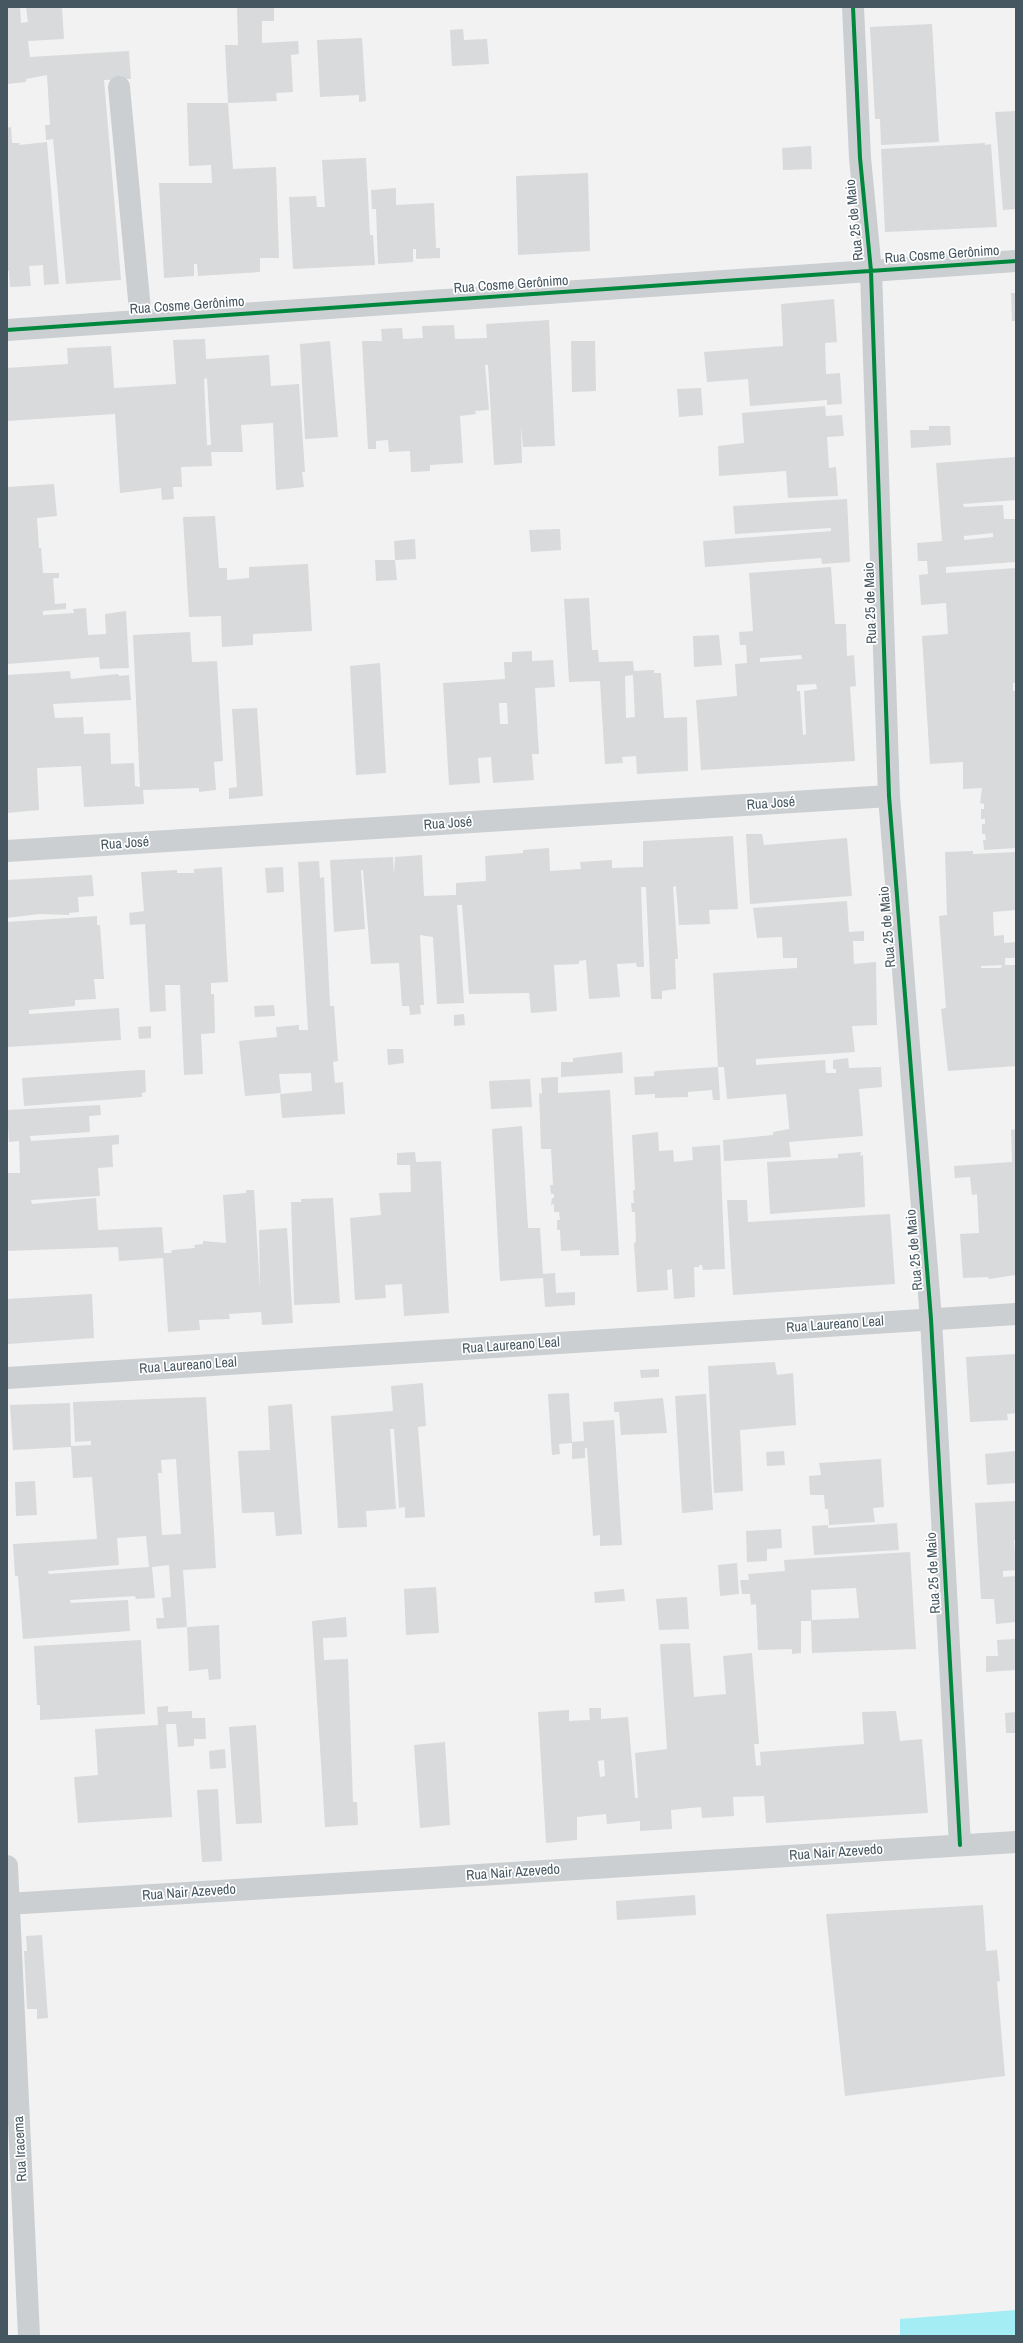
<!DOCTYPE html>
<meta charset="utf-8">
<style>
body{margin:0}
#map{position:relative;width:1023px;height:2343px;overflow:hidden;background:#f3f2f2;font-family:"Archivo Narrow",sans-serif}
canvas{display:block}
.frame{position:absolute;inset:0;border:8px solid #465761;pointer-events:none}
</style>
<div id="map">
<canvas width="1023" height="2343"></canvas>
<div class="frame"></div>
</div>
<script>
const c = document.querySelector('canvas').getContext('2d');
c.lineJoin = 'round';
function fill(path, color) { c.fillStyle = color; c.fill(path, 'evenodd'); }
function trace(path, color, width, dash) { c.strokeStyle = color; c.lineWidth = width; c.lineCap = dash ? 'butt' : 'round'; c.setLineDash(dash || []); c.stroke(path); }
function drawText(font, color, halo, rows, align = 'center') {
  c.font = font + ' "Archivo Narrow",sans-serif'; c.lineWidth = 3.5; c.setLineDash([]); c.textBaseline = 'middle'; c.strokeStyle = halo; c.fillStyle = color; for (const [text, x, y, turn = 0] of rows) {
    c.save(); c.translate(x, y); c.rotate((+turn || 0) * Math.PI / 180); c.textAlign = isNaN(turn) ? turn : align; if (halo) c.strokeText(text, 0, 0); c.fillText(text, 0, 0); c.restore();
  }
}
fill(new Path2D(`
 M1016,2310v26h-116v-17z`), '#a5edf5');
fill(new Path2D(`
 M7,7h13l1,16 7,-1 -2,-15h36l2,32 -36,2 2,16 99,-6 2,28 -27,1 17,200 -55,4 -13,-145 -7,1 -1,-15h5l-3,-50 -21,4v3l-19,2z
 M237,7h37v14h-12v22l36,-2 1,13 -8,1 2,37 -17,1 1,8 -49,2 5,66 43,-2 3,91h-19v14l-62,4 -1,-12h-3v12l-30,2 -5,-95h53l-1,-18 -22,1 -2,-63h41l-3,-58h13z
 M932,24l7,118 -58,3 -1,-26h-5l-5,-92z
 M463,29l1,11 23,-1 2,25 -37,2 -2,-36z
 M362,38l4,63 -7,1v-7l-39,2 -3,-57z
 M1016,111v98l-13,1 -8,-98z
 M11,127l1,16h8l-1,2 28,-3 12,142 -15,1 -1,-20 -14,1 2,20 -21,1 -1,-16h-2v-143z
 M985,143v2l6,-1 6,83 -112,5 -4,-83z
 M811,146l1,23 -29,1 -1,-22z
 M366,158l4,77h3l2,30 -82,4 -4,-72 27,-1 1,11h8l-3,-47z
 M588,173l2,78 -72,4 -2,-79z
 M396,188v17l38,-2 2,45h4v10l-24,1v-10h-3v13l-35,2 -2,-55h-4l-1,-19z
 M1011,293h5v28h-4z
 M834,299l3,43 -12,1 1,31 14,-1 2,31 -15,1v-5l-77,6 -2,-27 -41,3 -3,-30 79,-6 -2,-42z
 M549,320l6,126 -32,1 -2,-22 1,38 -28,2 -6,-100h-3l4,45 -14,1 1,3 -16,2 3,47 -33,2v6l-19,1 -1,-21 -21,1 -1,-12 -12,1v8h-8l-6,-108h20l-1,-12 21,-1 1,11 20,-1 -1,-12 32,-1 1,14 32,-1 -1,-14z
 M205,339l1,20 63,-4 2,31 28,-2 6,88h-3l2,15 -28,3 -3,-67 -32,2 2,27h-32l1,14 -31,1 1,20h-9l1,12 -12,1 -1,-12 -41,5 -5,-79 -108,7v-53l61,-4 -1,-16 44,-2 3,42 62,-4 -3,-44zM207,378l1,18 3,49h-4l-3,-66z
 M330,341l8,96 -33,2 -5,-95z
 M571,341h24l1,50 -24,1z
 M701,388l2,27 -24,2 -2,-28z
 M825,406l1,10 16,-1 2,21 -17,1 2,31 7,-1 2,29 -50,2 -2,-27 -67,5 -1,-30 26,-3 -2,-30z
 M929,426h21l1,19 -40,3 -1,-18h19z
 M1016,457v43l-53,4 1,3 39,-2 1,14h12v43l-70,5v6l70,-5v115h-3v8h3v157l-32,2 -1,-10h3l-1,-6h-3v-10h3v-5h-4v-10h3v-5l-4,-1 2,-15 -19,1v-27l-33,2 -8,-128 26,-2 -2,-31 -25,2 -2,-30 9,-1 -1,-13h-9l-1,-18 25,-2 -6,-78zM993,533v4l-29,3v-4z
 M54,484l3,32 -20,2 2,30h2l2,25h16v5h-6l2,26 11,-1v6l-23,2v4l31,-2 -1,-4 13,-1 2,27 18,-1 -1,-20 21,-3 3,57 -29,1 -1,-12 -92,7v-177z
 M847,499l3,63 -28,2 -1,-6 -116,9 -2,-26 128,-10v-3l-96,6 -2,-28z
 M215,516l4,52h8v12l22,-2v-11l59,-3 4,67 -59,3v11l-31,2 -1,-31 -32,1 -6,-100z
 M560,529l1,21 -30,2 -2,-22z
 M415,539l1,20 -21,1 -1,-19z
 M375,560h20l2,20 -21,1z
 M831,567l4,57h11l1,32 7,-1 2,31 -6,1 5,74 -154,9 -5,-70 41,-4 -2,-32 12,-1 -1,-18h-6l-1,-13 14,-1 -4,-58zM801,655l1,4 -42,3v-4zM816,684l1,5 -13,2 2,43 -3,1 -3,-44h-3v-6z
 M589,598l3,52h6l1,12 34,-1 1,10 20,-1v3h7l3,45 23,-1 1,54 -51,3 -1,-18 -14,1 1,6 -18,1 -5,-83 -31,1 -5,-83zM633,675l2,42 -9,1 -1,-42z
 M190,632l2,30 25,-1 6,100 -9,1 2,28 -17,2v-4l-56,2 1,14 -60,3 -3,-41 -44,2 2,42 -32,3v-138l63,-4 1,8 47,-5 1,2 10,-1 2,25 -78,4 2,14 28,-1 1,17 26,-1 1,31 23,-1 1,23 5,1 -7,-152z
 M719,635l3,30 -28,2 -1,-31z
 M532,651v10l21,-1 2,27 -20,1 4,66h-7l2,26 -41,3 -2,-26 -13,1 2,25 -31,2 -6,-102 62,-4 -1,-17h8v-10zM499,703h8l1,21h-8z
 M380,663l6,110 -30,2 -6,-109z
 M257,708l6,88 -34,3v-11l8,-1 -5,-78z
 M746,834h16l2,11 83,-7 5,58 -102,8z
 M733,836l5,73 -29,1 1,14 -31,1 -3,-39 -3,1 5,72h-3l1,30 -14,2v8h-11l-5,-112h-5l3,80h-7l-1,-4 -19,1 3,33 -31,2 -3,-39 -7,1v3l-25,1 3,46 -26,2 -2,-20 -60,1 -7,-89h-5l7,98 -27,1 -4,-67 -13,-2 4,70h-4l1,9 -11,1 -1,-9h-7l-3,-43 -28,1 -8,-94h-2l4,59 -31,3 -4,-72 63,-3 1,18 1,-18 27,-2 2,41 32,-1v-12l30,-2 -1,-25 38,-3v-3l26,-2 1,23 31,-2 -1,-7 32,-2v8l31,-1v-26z
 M973,851v3l43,-2v58l-23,2 1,24 10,-1v8l12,-1v16h-11v7h11v101l-68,5 -7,-62 5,-1 -7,-90v-2l8,-1 -2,-63zM981,966l21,-1 -1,3h-20z
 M319,861l1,17 4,-1 6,129h4l4,55 -5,1 2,21 8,-1 2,32 -63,4 -2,-24 32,-3 -1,-18 -32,1 2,19 -36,3 -6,-55 38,-4 -1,-10 23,-2v5h9l-10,-168z
 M222,867l6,115 -17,1v11h3l1,39 -14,1 2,40 -19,1 -4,-90h-15l1,26 -16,1 -5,-88 -15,1 -1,-12 15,-2 -3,-39 36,-2v3h17v-4z
 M283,867l1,25 -17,1 -2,-25z
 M92,875l2,21 -16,1 1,15 -10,1v2l-30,-1 -32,4v-38z
 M847,901l2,31 15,-1v10h-11l1,23 22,-2 1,63 -25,1 3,26 -99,7v6l69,-5 1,13h10v-4h-3v-9l15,-2 1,10 32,-1 1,20 -23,2 4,47 -74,6 2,15 -67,4 -1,-21 50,-5v-3l16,-3v-5l-3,-30 -59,5 -3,-32h-6l-5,-94 84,-5v-10h-14l-1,-21 -25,1 -4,-30z
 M97,916v9h3l4,54h-10l2,20 -21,1v6l-46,4v4l90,-6 2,32 -114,7v-125z
 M274,1005l1,11 -20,1 -1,-11z
 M464,1014l1,11 -11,1v-11z
 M151,1026v12l-12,1 -1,-12z
 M387,1049h16l1,14 -16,2z
 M622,1052l1,21 -62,4v-15h12v-4z
 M718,1067l2,33h-7l-1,-10 -24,2v5l-33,1v-4l-20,1 -1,-18 20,-1v-4l2,-1z
 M140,1070h5l1,22 -4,1v4l-118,9 -2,-28z
 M558,1077v16l52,-3 9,165 -39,1v-6l-19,1 -1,-21h-3v-10h3l-1,-8h-5v-8l-3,1 1,-7h2v-4h-3l-1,-9h3l-2,-36h-10l-2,-56 3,1 -1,-16z
 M530,1079l2,28 -41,2 -2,-28z
 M100,1105l1,10 -12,1 1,16 -60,4 1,5 88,-6v9l-7,1 1,22 -15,1 2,28 -69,4 1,4 64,-6 2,32 64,-3 2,26h7l1,-3 23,-2 -1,-3 9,-1v-3l23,2 -3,-48 23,-2v-3h8l6,99 -1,-59 28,-2 6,95 -31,2 -1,-13 -32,2 1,5 -31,1 1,10 -32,2 -5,-74 -44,3 -1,-14 -111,4v-78h13l-1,-32 -10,1 -2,-32z
 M522,1126l6,102h12l3,46 12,-1 1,20 19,-1v13l-30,2 -2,-29 -43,3 -8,-152z
 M1016,1129v146l-27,4 -1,-2 -25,1 -3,-44 19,-1 -2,-39 -5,1 -2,-18 -15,1 -1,-12 58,-4 -1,-32z
 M658,1132l1,19 14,-1 1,12 19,-2 -1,-13 28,-2 5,124 -22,1 -1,-5h-3v2h-5l1,30 -21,2 -2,-30 -5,1 1,20 -31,2 -3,-49 2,-1 -1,-30h-3l-1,-9h3l-1,-13h2l-3,-55z
 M415,1152l1,10 25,-1 8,152 -45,3 -2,-32 -17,1 1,13 -31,2 -5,-82 31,-3 -2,-22 32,-1 -1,-27h-13v-12z
 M861,1152l-1,4 3,-1 2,52 -95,7 -3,-52 71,-4v-4z
 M333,1198l7,105 -46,2 -3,-103h10v-3z
 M727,1200h20l1,22 142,-8 5,70 -162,11z
 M92,1294l2,44 -86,6 -1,-45z
 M1016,1354v59l-9,1 1,6 -38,2 -4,-65z
 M775,1362l2,13 16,-2 3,52 -56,5 3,61 -29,2 -6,-127z
 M659,1369v8l-18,1 -1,-8z
 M423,1383l3,43 -8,1 7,90 -20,1v-11l-6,1 -5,-79h-4l6,80 -30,2 1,16 -29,1 -7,-112 62,-5 -2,-25z
 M569,1393l3,49 12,-1 -1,-19 31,-2 8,125 -22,1v-11l-7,1 -6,-88h-2v10l-13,1v-16l-13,1 1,10 -8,1 -4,-61z
 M706,1394l7,116 -31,3 -7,-117z
 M206,1397l10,171 -33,2 4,57 -30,2 -1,-11h8l-2,-20 9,-1 -2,-32 -17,2 3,31 -19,1 -1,-3 -65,4 1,3 57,-3 2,31 -107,8 -5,-63h-3l-2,-32 84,-5 -5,-62 -19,1 -2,-32 20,-1v-4l-16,1 -2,-40zM176,1459l5,75 -19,1 -4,-62h4l-1,-13zM146,1536l3,31 -100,7 -1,-3 71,-6 -2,-27z
 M663,1398l4,35 -46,2 -2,-23h-5v-10z
 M70,1403l1,44 -58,3 -3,-45z
 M292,1404l10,130 -26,2 -2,-24 -32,1 -4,-62 32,-1 -2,-44z
 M784,1451l1,14 -18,1 -1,-14z
 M1016,1451v32l-29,2 -2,-31z
 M881,1459l3,48 -11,1 2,14 -46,3 -1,-16h-3l-1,-14h-14l-1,-19 12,-1 -2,-12z
 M35,1481l2,34 -21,1 -1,-34z
 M1016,1501v39h-2l2,30 -13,1v6l13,-1v46l-20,2 -2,-25h-13l-6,-96z
 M897,1523l2,27 -85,5 -2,-29 16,-1v3z
 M781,1529l1,19 -15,1v12l-20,1 -1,-31z
 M910,1552l6,97 -104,4 -1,-32h-10v32l-9,1v-5l-34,1 -2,-46 -5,1 -1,-11h-8l-2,-14h9l-1,-6 37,-3 -1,-11zM856,1588l3,30 -47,2 -1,-30z
 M737,1563l2,31 -19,2 -2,-31z
 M436,1587l3,46 -33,2 -2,-46z
 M624,1589l1,12 -30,2 -1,-11z
 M687,1597l2,32 -30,1 -3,-31z
 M346,1617l1,20 -24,1 1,22 24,-1 5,143h4l1,23 -33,2 -13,-206z
 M219,1625l2,54 -12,1 -1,-11 -19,2 -2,-44z
 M1016,1639v31l-30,2v-16h12l-1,-16z
 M141,1640l4,74 -105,6v-15h-3l-3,-59z
 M690,1643l4,54 32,-3 -3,-38 29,-3 7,91h-5l2,22 5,-1 -1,-13 104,-8 -2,-32 34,-1 4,30 22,-2 6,74 -162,10 -2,-27 -31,1 1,19 -32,2 -1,-11 -30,3 1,19 -32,2v-10l-33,3 -1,-10 -29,3v23l-31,3 -8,-131 31,-2v11l21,-1 -1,-12h12v11l27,-2 7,81h3l-3,-45 32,-4 -7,-105zM604,1760l1,16 -5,1 -2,-16z
 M168,1706v6l24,-1v7h13l1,21h-12v7l-16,1 -2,-23h-10l6,93 -94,6 -4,-46 24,-2 -3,-46 63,-4 -1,-18z
 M1016,1712v21h-10l-1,-20z
 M256,1725l6,98 -26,1 -7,-97z
 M445,1742l5,83 -30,3 -6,-83z
 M225,1749l1,19 -16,1 -1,-18z
 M218,1789l4,72 -20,1 -5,-72z
 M695,1895l1,20 -79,5 -1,-19z
 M983,1905l3,46 11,-1 3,31 -3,1 8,94 -160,20 -19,-182z
 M42,1935l6,83 -11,1v-10h-10l-3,-58h3l-1,-15z`), '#d8dadb');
trace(new Path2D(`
 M853,7l7,151 11,113 18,525 42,523 29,526
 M119,87l22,234
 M7,330l1009,-69
 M7,851l882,-55
 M7,1378l1009,-64
 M7,1866l22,470
 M7,1904l1009,-62`), '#cbcfd1', 22);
trace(new Path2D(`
 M853,7l7,151 11,113 18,525 42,523 29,526
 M7,330l1009,-69`), '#00873e', 4);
drawText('14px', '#465761', '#fff', [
 ["Rua 25 de Maio",855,220,-96],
 ["Rua Cosme Gerônimo",942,255,-4],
 ["Rua Cosme Gerônimo",511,285,-4],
 ["Rua Cosme Gerônimo",187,306,-4],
 ["Rua 25 de Maio",871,603,-92],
 ["Rua José",771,804,-4],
 ["Rua José",448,824,-4],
 ["Rua José",125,844,-4],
 ["Rua 25 de Maio",888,927,-95],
 ["Rua 25 de Maio",915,1250,-95],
 ["Rua Laureano Leal",835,1325,-4],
 ["Rua Laureano Leal",511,1346,-4],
 ["Rua Laureano Leal",188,1366,-4],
 ["Rua 25 de Maio",934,1573,-93],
 ["Rua Nair Azevedo",836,1853,-4],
 ["Rua Nair Azevedo",513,1873,-4],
 ["Rua Nair Azevedo",189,1893,-4],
 ["Rua Iracema",21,2149,-93]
]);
</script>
